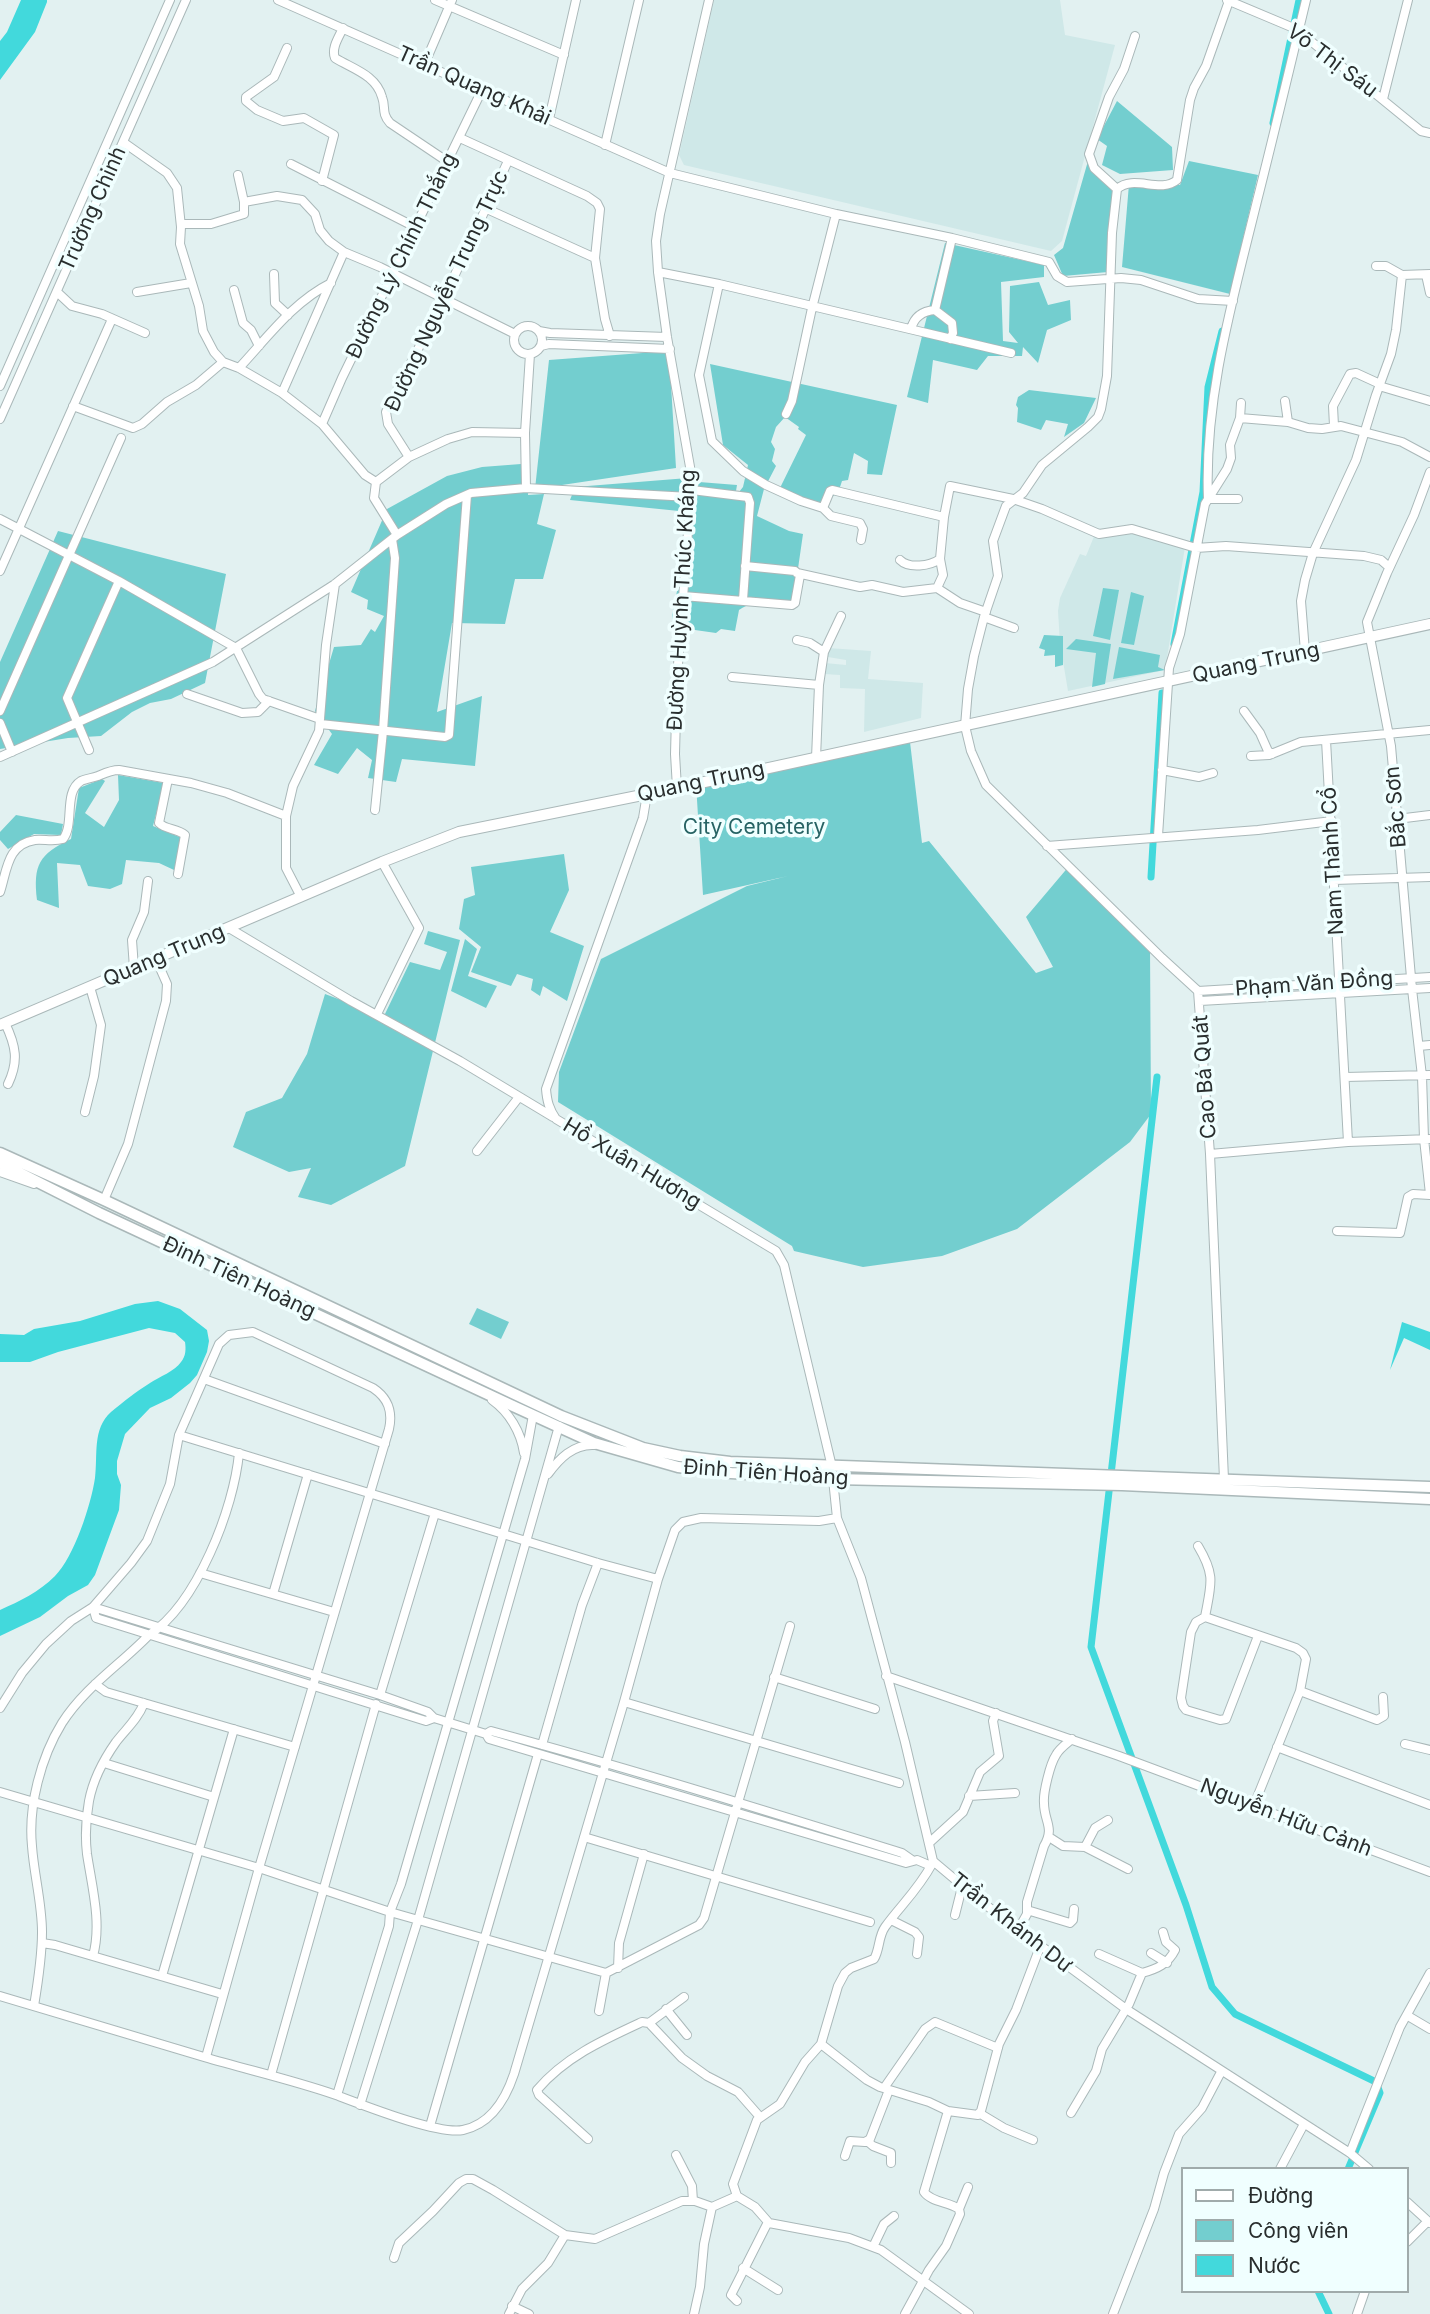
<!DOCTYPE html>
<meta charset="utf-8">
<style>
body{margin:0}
#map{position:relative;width:1430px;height:2314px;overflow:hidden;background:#e2f1f1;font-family:Inter,sans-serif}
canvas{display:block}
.legend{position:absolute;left:1181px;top:2167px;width:228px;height:126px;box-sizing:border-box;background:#f0ffff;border:2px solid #a0abab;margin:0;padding:9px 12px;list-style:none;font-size:21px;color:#292e2e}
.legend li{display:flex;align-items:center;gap:14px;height:35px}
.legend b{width:35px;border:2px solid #a0abab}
</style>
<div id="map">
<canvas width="1430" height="2314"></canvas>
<ul class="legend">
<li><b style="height:9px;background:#fff"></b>Đường</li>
<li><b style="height:19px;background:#73cecf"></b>Công viên</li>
<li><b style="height:19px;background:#42d9dc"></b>Nước</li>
</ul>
</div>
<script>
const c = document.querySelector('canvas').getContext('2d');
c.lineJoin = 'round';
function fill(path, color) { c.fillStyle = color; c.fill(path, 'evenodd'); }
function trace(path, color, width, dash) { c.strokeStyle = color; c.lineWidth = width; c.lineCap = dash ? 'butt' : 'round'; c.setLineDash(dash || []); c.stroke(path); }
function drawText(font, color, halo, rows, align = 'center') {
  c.font = font + ' Inter,sans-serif'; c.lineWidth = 7; c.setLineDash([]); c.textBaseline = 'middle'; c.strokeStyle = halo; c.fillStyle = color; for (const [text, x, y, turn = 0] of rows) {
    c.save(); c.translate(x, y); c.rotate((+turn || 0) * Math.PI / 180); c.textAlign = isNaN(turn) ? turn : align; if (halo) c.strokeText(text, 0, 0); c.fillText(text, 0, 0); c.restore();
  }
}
fill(new Path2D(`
 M714,0h346l5,35 50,10 -53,196 -11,10 -367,-86 -5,-10z
 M1125,531l60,16 -20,123 -97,21 -8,-48 -2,-32 2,-13 20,-44 6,2 9,-22z
 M828,648l43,3 -3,28 55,4 -2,35 -57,14 1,-43 -25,-1v-13l-16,-1 1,-11 21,2v-5l-18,-3z`), '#cfe8e8');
fill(new Path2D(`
 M1117,101l55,46 1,23 -53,4 -18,-9 5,-19 -10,-7z
 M1088,161l25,31 -5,80 -45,4 -9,-21 9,-7z
 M1189,161l69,14 -28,119 -108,-27 7,-83 51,1z
 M945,243l99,22v12l-43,5 2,59 15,2 -9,-11 1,-46 29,-4 9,23 22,-5 1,20 -24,10 -9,33 -15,-16 -1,9h-34l-11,14 -44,-10 -5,43 -21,-6z
 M669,351l7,117 -141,21 14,-129z
 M710,364l187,41 -15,70 -15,-1 1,-13 -14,-8 -6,27 -6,1 -3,9 -17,18 -43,-18 27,-55 -8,-6 1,-2 -14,-10 -9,10 -5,15 4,7 -3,12 4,5 -12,23 -7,27 32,15 14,3 -10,69c-19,0 -38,-4 -54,7l-4,21 -14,-2 -5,4 -42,-6 -2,-11 27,-134 38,3 -1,6 3,1 4,-5 5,-22 -25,-20z
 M1029,390l67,8 -12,25 -20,14 4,-13 -22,-4 -5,10 -24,-8 1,-14 -2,-3 2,-8z
 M521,464l8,13 -1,18 16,-1 -7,30 19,6 -13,49h-28l-10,45 -53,-1 -15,89 45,-16 -7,70 -73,-7 -6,23 -28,-4 4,-18 -15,-12 -19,26 -24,-9 18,-31 -17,-23 19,-64 27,-2 10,-16 4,3 9,-16 -17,-7 1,-9 -17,-8 36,-83 60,-33 35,-9z
 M688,478l-9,33 -109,-11 5,-13z
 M58,531l168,43 -21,109 -34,16 -21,4 -18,9 -31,24 -33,2 -68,11v-87z
 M1103,588l16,2 -9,50 -17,-4z
 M1131,592l13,4 -10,49 -13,-2z
 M1044,635l19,1v29l-8,2v-12l-11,1 1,-6 -6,-2z
 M1076,639l35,5 -6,40 -13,3 4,-34 -30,-4z
 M1119,647l41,8 -2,12 7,3 -52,9z
 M910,742l12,101 7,-2 107,132 17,-6 -27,-50 44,-52 80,82 1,167 -21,28 -113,87 -75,27 -79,11 -69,-16 -2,-5 -234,-144 1,-30 42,-113 146,-73 41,-10 -85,19 -7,-111z
 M118,775l46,8 -11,43 29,12 -8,32 -15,-7 -33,-3 -4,24 -12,5 -22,-3 -8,-21 -23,-2 2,45 -22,-8c-4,-35 2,-46 34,-61l8,-51 23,-9 3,2 -20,32 19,14 15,-27z
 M16,815l47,9 -2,11 -27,-1 -26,15 -8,-9v-8z
 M564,854l5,36 -19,42 34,14 -17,55 -24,-15 -3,10 -9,-6 2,-11 -16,-5 -6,12 -40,-14 10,-25 -22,-18 5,-30 11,-4 -4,-28z
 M428,931l32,9 -55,226 -74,39 -33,-8 13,-29 -22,4 -56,-25 13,-35 36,-14 25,-44 18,-60 59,22 26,-54 30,8 7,-18 -23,-8z
 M465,939l12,10 -9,27 29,10 -11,22 -35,-17z
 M477,1308l32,14 -8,17 -32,-15z`), '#73cecf');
fill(new Path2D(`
 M21,0h26v2l-12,30 -35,48v-39l7,-9z
 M158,1301l22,8 27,21 2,11 -2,11 -10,23 -7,8 -19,15 -21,10 -25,26 -8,27v13l4,11 -2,25 -24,65 -7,10 -20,11 -28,21 -40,19v-26c20,-9 39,-18 55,-34 19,-19 36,-71 40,-98 3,-23 -3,-49 16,-66 12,-10 26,-21 39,-29 9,-6 25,-12 31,-21 5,-6 5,-13 4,-20l-10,-9 -26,-5 -91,24 -28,10h-30v-28l24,1 10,-6 46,-8 55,-17z
 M1402,1322l28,10v18l-26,-12 -14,32z`), '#42d9dc');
trace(new Path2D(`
 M1273,123l26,-123
 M1174,644l29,-152 5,-105 14,-56
 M1151,877l11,-184
 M1157,1077l-66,570 95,258 26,82 23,27 141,68 4,11 -32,76
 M1318,2291l11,23`), '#42d9dc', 7);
const minor = new Path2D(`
 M278,0l392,173 166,41 116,24 97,24 8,14 10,6 54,-4 20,2 57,19 35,2
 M435,0l129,55
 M1227,0l69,29 125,102 9,2
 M343,28c-4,9 -12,20 -8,30 18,11 41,17 47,39 4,10 -1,16 8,26l58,39
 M287,48l-13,29 -28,20v4l11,9 26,11 21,-3 30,17 -12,46
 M425,63l27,-63
 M1383,99l25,-99
 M549,119l27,-119
 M460,138l127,58 10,7 3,6 -5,49 10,61 5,17
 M123,142l44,31 10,15 4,39 -1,17 19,62 4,25 11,21 9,10 16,6 43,25 40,31 43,51 11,7
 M605,145l34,-145
 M291,164l124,63
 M1117,189l-23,-21 -5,-14 20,-57 15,-28 11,-33
 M244,202l33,-6 25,4 13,14 5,16 9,11 15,11 36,15 135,67
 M487,209l108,49
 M181,224h30l33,-10v-12l-6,-27
 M1376,266h10l16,9 28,-1
 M658,272l61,12 292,69
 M274,274l1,29 13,12
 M1426,275l4,18
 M719,284l-20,91 13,66 31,30 23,14 35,16 22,7 8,8 29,7 3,6 -2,11
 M234,290l9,33 8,7 8,16
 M57,292l15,14 30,8 43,19
 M137,292l54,-9
 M514 340a14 14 0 1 1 28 0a14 14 0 1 1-28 0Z
 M911,329c3,-12 11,-18 24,-19
 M539,331l11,2 117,4
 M950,339l3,-6 -1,-10 -17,-13 17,-72
 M541,346l8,-2 121,5
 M239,368c28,-30 54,-66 92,-85
 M0,386l170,-386
 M1379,386l51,15
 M282,393l62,-141
 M1285,401l3,21
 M73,406l60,22 9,-4 25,-22 29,-17 27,-23
 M786,414l6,-13 20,-93 24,-94
 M1240,418l48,4 20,6 14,1 19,-3 61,16 28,15
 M0,419l186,-419
 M322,424l20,-46 140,-288
 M1334,426l-1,-20 17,-32 6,-1 24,11
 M409,457l-21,-33 -2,-12 58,-114 64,-137
 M1430,472l-16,43 -27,58 -20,49 24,124 21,243 10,87 2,63 6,55
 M376,482l33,-25 39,-18 24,-7 53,1
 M376,482l-2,16 23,37
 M526,488l-1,-55 5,-79
 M692,490l56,7 2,6 -7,97
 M1238,499h-30c-4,-102 25,-200 49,-298 17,-67 33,-134 49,-201
 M823,508l7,-17 2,-1 112,27
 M0,519l119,62 117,67 23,46 4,5 57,20
 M900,560c9,9 30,6 40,-1
 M0,571l112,-252
 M797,573l63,14 12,-2 31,7 34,-4 23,15 26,9
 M937,588l6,-13 -3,-16 4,-42 6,-31 63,13 29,10 57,25 33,-5 64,19 30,-2 138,10 17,4 8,7
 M683,596l109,9 3,-2 5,-28 -5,-4 -50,-5
 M984,617l30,11
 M797,640l13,3 14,9
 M1305,652l-4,-51 4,-21 8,-27 43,-93 20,-65 15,-41 5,-24 6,-55
 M732,677l87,8
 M187,694l55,19 16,-1 11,-11
 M0,711l121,-273
 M1244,711l16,22 8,18 4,3
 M0,723l12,29
 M320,724l125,13 4,-2 18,-240
 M1326,740l22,402
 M89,750l-22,-52 52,-117
 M1251,756l18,-1 32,-13 129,-12
 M0,757l213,-95 122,-78 62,-49 49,-31 25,-11 55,-5 164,9
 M816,758l3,-73 5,-33 17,-36
 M1162,770l37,7 14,-4
 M168,779l-9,44c7,7 18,5 26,12l-7,39
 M677,788l-2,-34 2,-76 15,-200 -25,-141 -9,-65 -2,-31 4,-27 49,-214
 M647,794l-4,24 -97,271c1,12 3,20 10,30l220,132 8,14 48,202
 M375,810l8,-79 12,-173 -3,-19
 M1397,819l33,-4
 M1158,836l11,-168 11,-34 25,-130 22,-35 4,-11 -1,-13 10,-27 1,-15
 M1047,846l211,-16 74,-9
 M1334,880l96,-3
 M0,892c7,-21 7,-48 35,-52 9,-1 18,2 28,-1 12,-15 0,-47 18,-58 5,-2 11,-3 17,-5 7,-3 13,-6 21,-6l72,13 36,10 59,23
 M301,897l-15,-29v-52l7,-30 26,-55 7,-86 9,-61
 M229,928l122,73 109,60 93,56
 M134,968l-2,-28 12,-28 4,-31
 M1198,991l232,-14
 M1200,1001l230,-13
 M377,1014l42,-86 -37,-66
 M5,1023c11,23 14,38 3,61
 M1419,1046l11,-1
 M1345,1077l85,-2
 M85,1112l9,-36 7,-51 -11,-38
 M477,1151l42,-54
 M1210,1154l138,-12 82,-3
 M0,1172l34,12
 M104,1200l24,-56 38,-143 1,-17 -11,-25
 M1337,1231l63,2 8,-36 5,-3 17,1
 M204,1379l181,65
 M492,1400c17,12 29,32 32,53
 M179,1435l419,128 60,16
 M548,1474c11,-15 25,-30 46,-29
 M833,1479l4,39 24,60 44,164 28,119 50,42 143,106 224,144 19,16
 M1224,1479l-14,-325 -12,-163 -36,-33 -176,-173 -15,-34 -6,-25 3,-37 6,-33 10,-39 14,-41 -5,-35 13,-35 17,-13 19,-28 46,-38 10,-10 3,-8 6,-33 5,-143 5,-44c17,-15 43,5 60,-9l13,-80 4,-12 12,-22 23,-65
 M1198,1546c18,30 13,38 7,71l-9,5 -5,10 -10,66 2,8 3,4 34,10 6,-1 32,-83
 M200,1573l134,39
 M273,1594l35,-120
 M1205,1617l91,31 7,5 3,6 -6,32 -46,114
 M886,1676l233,80 311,116
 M774,1677l101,32
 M95,1684l11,8 189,55
 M1300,1691l77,29 7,-4 -1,-19
 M380,1695l55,-182
 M624,1702l275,81
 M0,1708l22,-35 24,-29 25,-23 22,-14 38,-44 16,-22 23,-57 9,-49 40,-91 10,-9 24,-3 120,56c15,10 20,23 16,41l-130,439 -53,189
 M434,1718l-8,3 -330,-103 -3,-11 287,88 48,17 6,6 52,16 3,5 417,124 11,-3 14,6
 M486,1734l5,-3c138,37 275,80 411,122l10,7
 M1405,1744l25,6
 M542,1745l40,-140 16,-42
 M1277,1747l153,58
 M104,1763l110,34
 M0,1792l259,76 131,44 216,61 93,-48 5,-7 86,-292
 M969,1796l46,-3
 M584,1837l286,85
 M1049,1837l14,9 22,1 43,22
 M929,1843l34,-31 17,-40 19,-16 -6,-35 3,-8
 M1085,1847l10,-19 13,-8
 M932,1864c-14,26 -31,41 -47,63 -7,10 -5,22 -11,32l-23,9 -6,5 -7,13 -17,58 -16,18 -25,42 -23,16 -24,64 4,12 18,11 14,16 80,15 32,12 88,64
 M1027,1910l43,13 3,-3 1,-11
 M955,1915l7,-28
 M891,1920l24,12 4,5 -2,17
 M1018,1930l9,-16v-12l17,-56c11,-19 0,-24 0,-43 -1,-10 6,-39 12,-48 3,-6 10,-11 16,-16
 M42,1943l13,2 167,49
 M1151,1953l16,10
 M1099,1954l43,19
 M93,1956c9,-33 -1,-69 -6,-102 -2,-17 -1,-36 2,-53 4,-21 15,-42 27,-59 10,-13 22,-23 28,-39
 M618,1968l1,-25 25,-89
 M162,1976l72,-247
 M0,1996c68,20 136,41 204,61 44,13 89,23 132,38 27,10 102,40 127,35 28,-6 43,-32 51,-56l110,-372 34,-123 17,-49 8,-8 18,-4 118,3 18,-3
 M34,2006c4,-24 8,-49 8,-74 0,-29 -8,-57 -10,-86 -4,-40 9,-89 30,-123 23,-36 58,-58 87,-88 48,-31 85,-127 90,-182
 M666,2009l21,26
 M599,2011l7,-38
 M1408,2016l22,13
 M649,2023l33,35 25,18 31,16 22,25
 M821,2044l46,36 13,7 49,15 19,9 30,4 3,-4 18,-67 17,-34 24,-63
 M271,2075l105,-371
 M884,2088l41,-59 10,-7 63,26
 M337,2095l52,-169 1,-14 11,-28 124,-425 8,-44
 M360,2105l58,-185 141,-494
 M979,2113l25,15 29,12
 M1071,2113l25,-42 6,-22 27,-45 13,-31c15,-4 26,-9 33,-23l-9,-8 -3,-10
 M430,2126l108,-372
 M588,2139l-49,-44 -2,-5c28,-33 66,-50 105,-68l7,1 35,-26
 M867,2141l6,5 18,7v10
 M1350,2153l50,-126 30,-54
 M676,2155l16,31 1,15
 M845,2156l5,-15 15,1 5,-3 19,-49
 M1280,2169l24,-45
 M1407,2202l23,21
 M959,2209l9,-22
 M1407,2242l21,-21
 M873,2247l11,-23 10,-8
 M394,2258l5,-15 34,-32 26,-28 7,-4h7l20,11 72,45 30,4 87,-38h13l17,6 25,-11
 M743,2268l35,22
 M737,2301l-6,-6 37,-73
 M512,2306l17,8
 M509,2314l13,-25 26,-26 17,-28
 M694,2314l6,-27 4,-43 8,-37
 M905,2314l24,-44 17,-24 14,-32 -1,-5c-10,-7 -28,-7 -35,-17l24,-81
 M1113,2314l41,-105 10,-36 15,-39 23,-26 19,-36
 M1357,2314l8,-23`);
const major = new Path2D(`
 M0,1025l382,-163 77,-30 218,-44 753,-164`);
const highway = new Path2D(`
 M0,1153l104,47 457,216 82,32 37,8 50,6 700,25
 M0,1163l99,50 414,193 81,37 84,24 53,6 102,6 289,6 308,14`);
trace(minor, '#aab8b9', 10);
trace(major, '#aab8b9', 12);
trace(highway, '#aab8b9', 13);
trace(minor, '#fff', 8);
trace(major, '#fff', 10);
trace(highway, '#fff', 10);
drawText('21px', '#292e2e', '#f0ffff', [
 ["Võ Thị Sáu",1332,61,37],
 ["Trần Quang Khải",474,86,24],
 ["Trường Chinh",93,209,-66],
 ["Đường Lý Chính Thắng",402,256,-64],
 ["Đường Nguyễn Trung Trực",447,291,-65],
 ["Đường Huỳnh Thúc Kháng",682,600,-87],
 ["Quang Trung",1256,663,-12],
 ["Quang Trung",701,782,-12],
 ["Bắc Sơn",1396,807,-95],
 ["Nam Thành Cổ",1333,861,-93],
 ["Quang Trung",164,956,-23],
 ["Phạm Văn Đồng",1314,984,-4],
 ["Cao Bá Quát",1205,1077,-94],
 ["Hồ Xuân Hương",632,1164,31],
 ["Đinh Tiên Hoàng",239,1278,25],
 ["Đinh Tiên Hoàng",766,1473,4],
 ["Nguyễn Hữu Cảnh",1286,1818,21],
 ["Trần Khánh Dư",1011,1923,38]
]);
drawText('21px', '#276364', '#f0ffff', [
 ["City Cemetery",754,828]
]);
</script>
